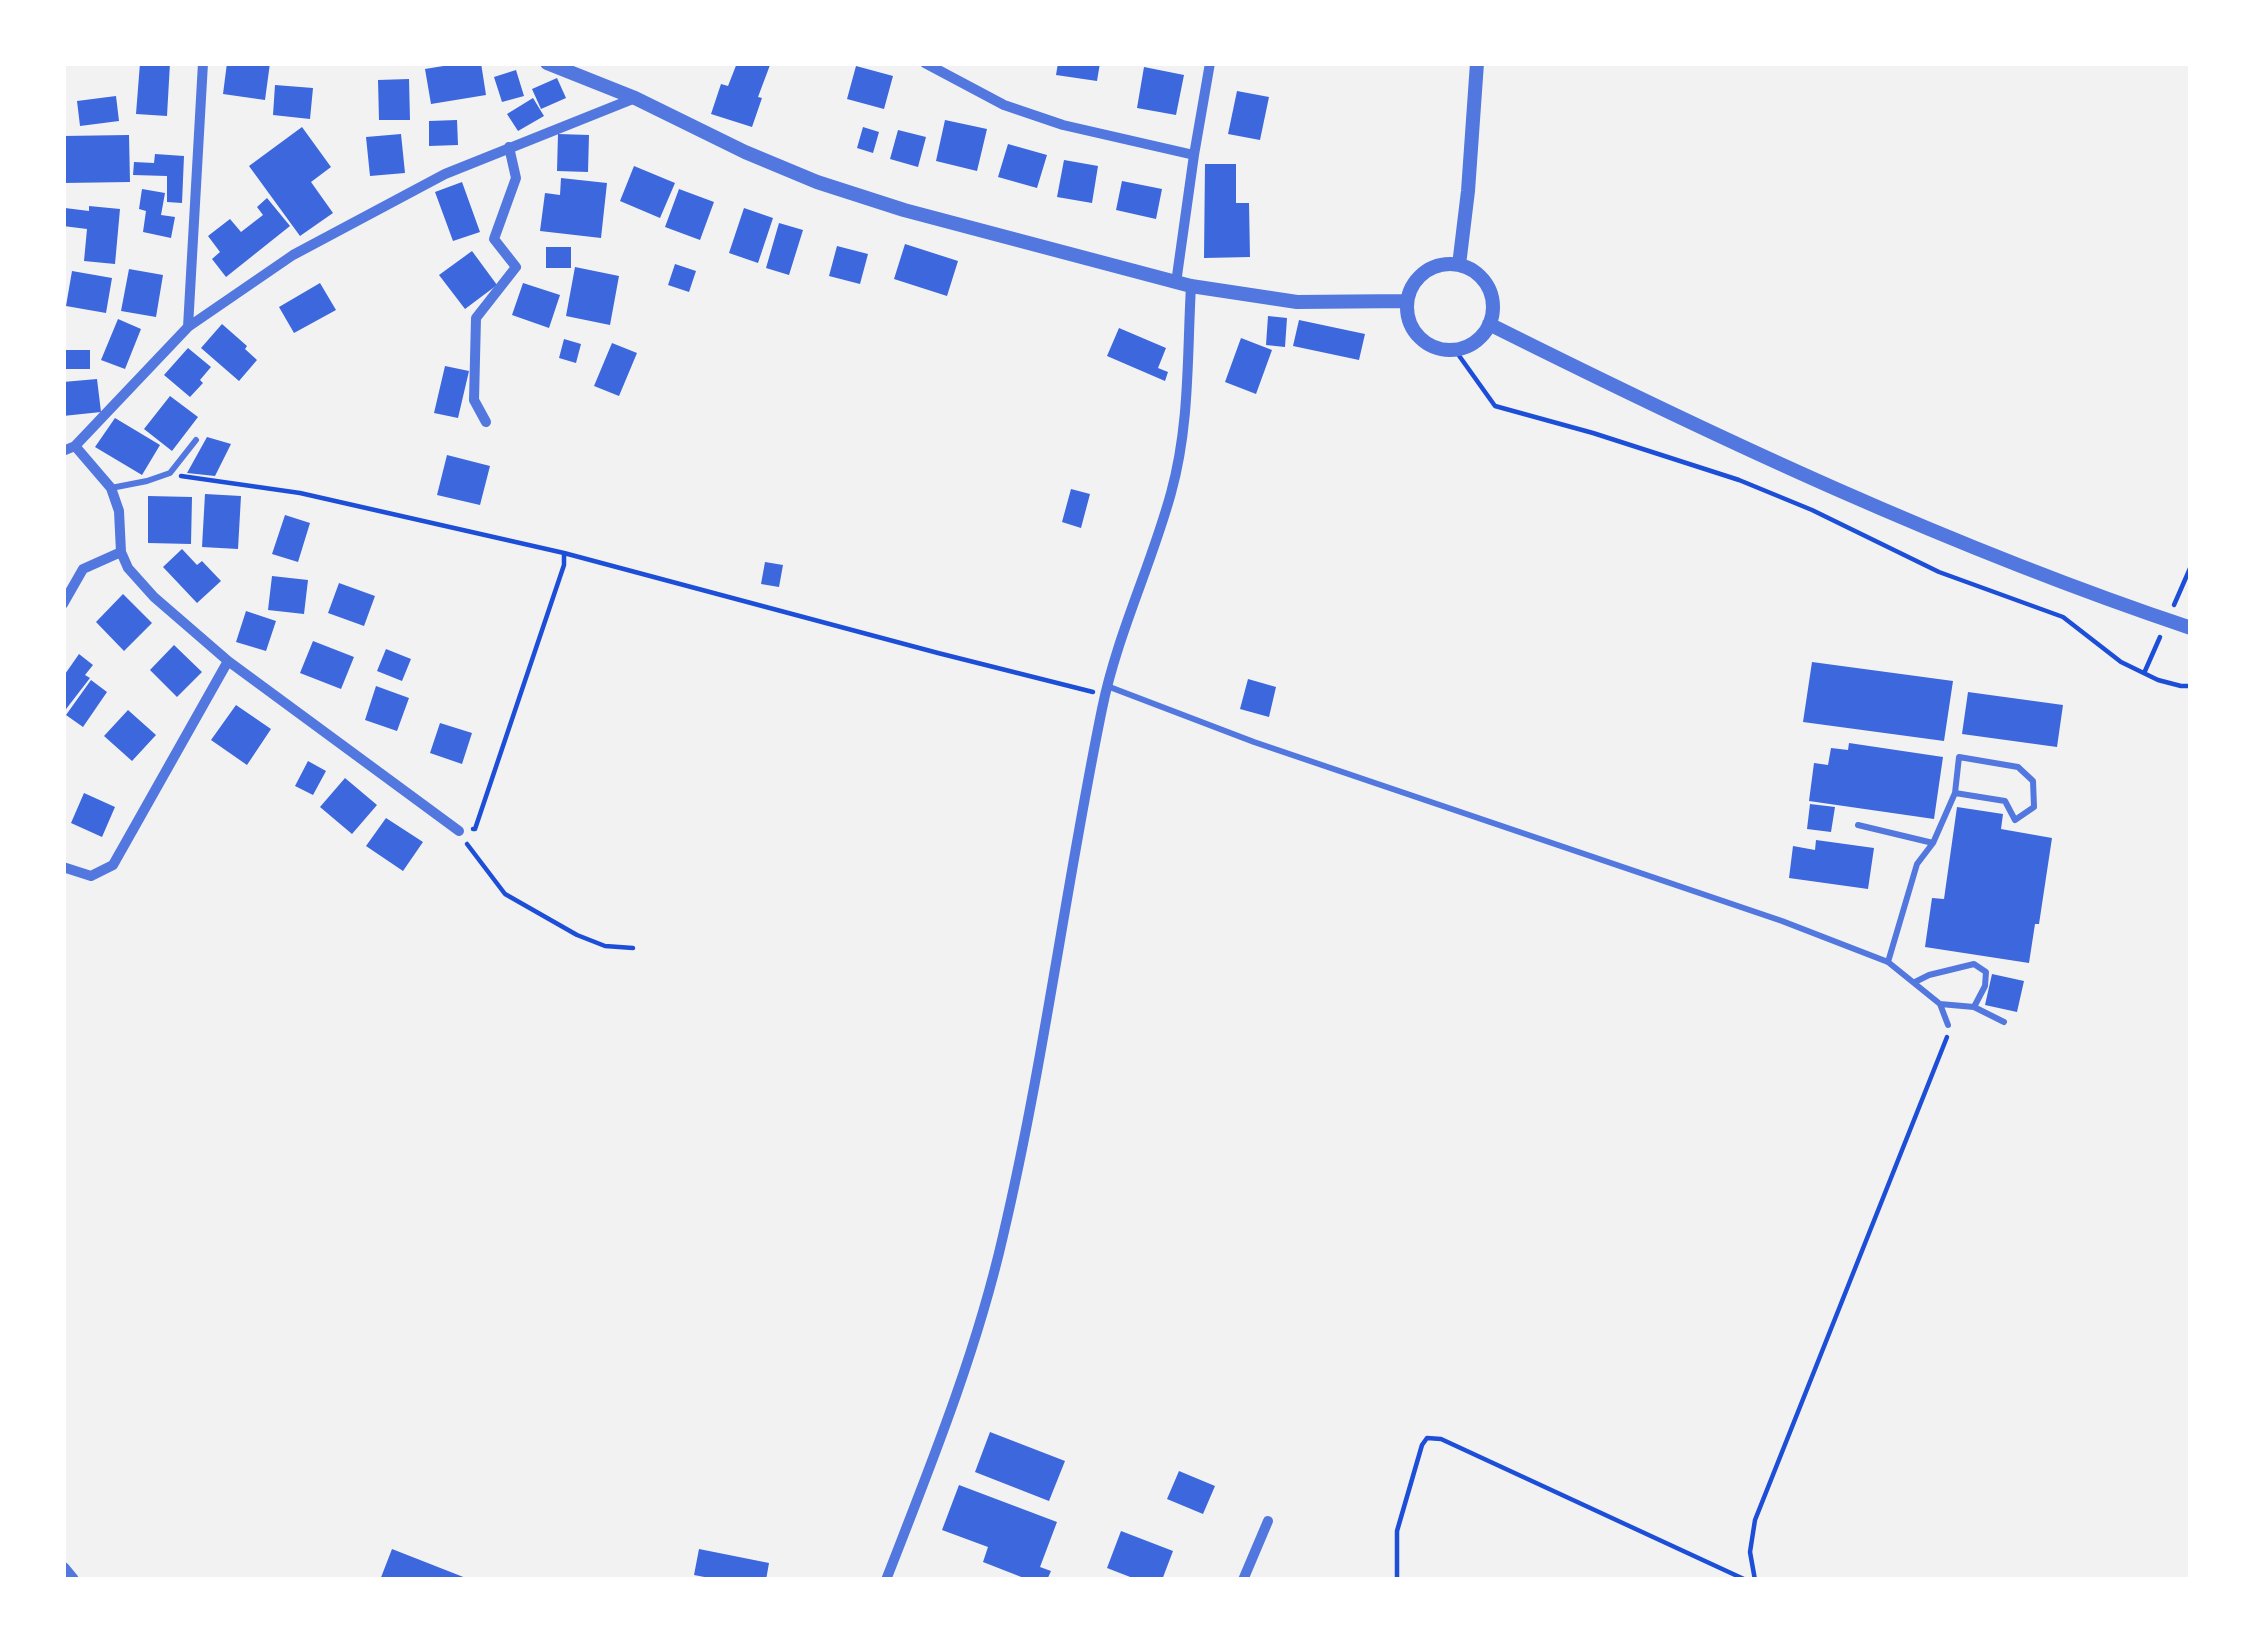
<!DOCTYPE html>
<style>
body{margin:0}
#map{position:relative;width:2254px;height:1643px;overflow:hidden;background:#f2f2f2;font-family:Figtree,sans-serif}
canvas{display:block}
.frame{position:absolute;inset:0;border:66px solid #fff;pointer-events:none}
</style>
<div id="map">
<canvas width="2254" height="1643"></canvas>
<div class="frame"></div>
</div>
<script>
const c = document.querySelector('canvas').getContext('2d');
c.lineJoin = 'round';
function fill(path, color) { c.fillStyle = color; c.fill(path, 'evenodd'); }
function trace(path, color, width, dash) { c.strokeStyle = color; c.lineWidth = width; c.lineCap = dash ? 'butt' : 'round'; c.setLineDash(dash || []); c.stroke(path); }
fill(new Path2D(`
 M140,63h30l-3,53 -31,-2z
 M227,63h43l-5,37 -42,-6z
 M462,63h19l5,32 -55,9 -6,-35z
 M737,63l33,2 -12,32 4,1 -10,29 -41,-13 10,-30 7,2z
 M1058,63h42l-3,18 -41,-6z
 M856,66l37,10 -9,33 -37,-10z
 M1144,67l40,8 -8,40 -39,-7z
 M516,70l8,26 -22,6 -8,-25z
 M557,78l9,20 -25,11 -9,-20z
 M409,79l1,41h-31l-1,-40z
 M275,85l38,3 -3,31 -37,-4z
 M1237,91l32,6 -9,43 -32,-6z
 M116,96l3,25 -39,5 -3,-25z
 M533,98l11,18 -26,15 -11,-17z
 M457,120l1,25 -29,1v-25z
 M945,120l42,9 -10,42 -41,-10z
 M302,127l29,40 -20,15 22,31 -33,23 -51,-70z
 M863,127l16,5 -6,21 -16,-5z
 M898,130l28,7 -8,30 -28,-8z
 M401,134l4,39 -35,3 -4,-39z
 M558,134l31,1 -1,37 -31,-1z
 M129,135l1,47 -67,1v-47z
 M1008,144l39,11 -10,33 -39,-11z
 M155,154l29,2 -2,47 -15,-1v-26l-34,-1 1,-13 20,1z
 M1064,160l34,6 -6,37 -35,-6z
 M1205,164h31v39h13l1,54 -46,1z
 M634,166l41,17 -15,35 -40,-17z
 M561,178l46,5 -6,55 -61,-7 5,-38 15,2z
 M1122,181l40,8 -6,30 -40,-9z
 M462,182l18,50 -27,9 -18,-49z
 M142,189l23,4 -4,22 14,2 -4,21 -28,-6 3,-21 -7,-2z
 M679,189l35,13 -14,38 -35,-13z
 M267,198l23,28 -64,51 -14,-18 8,-7 -12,-16 22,-17 11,13 22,-17 -6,-8z
 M89,206l31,3 -5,55 -31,-3 3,-32 -24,-3 2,-18 24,3z
 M744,208l29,10 -15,45 -29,-10z
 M779,223l24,7 -14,45 -23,-7z
 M905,244l53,17 -11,35 -53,-17z
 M837,246l31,8 -8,30 -31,-8z
 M546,247h25v21h-25z
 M472,251l25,34 -32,24 -26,-34z
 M675,264l21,7 -7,21 -21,-7z
 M575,267l44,9 -9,49 -44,-9z
 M129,269l34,6 -7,42 -35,-6z
 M72,271l40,7 -6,35 -40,-7z
 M320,283l16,27 -42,23 -15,-26z
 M523,283l37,12 -11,33 -37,-13z
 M1268,316l19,2 -2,29 -19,-2z
 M118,319l23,10 -16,40 -24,-9z
 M1299,320l66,14 -6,26 -66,-14z
 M222,324l25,22 -2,3 12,11 -18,21 -38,-33z
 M1119,328l47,20 -8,20 10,4 -3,9 -58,-25z
 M1241,338l31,12 -16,44 -31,-12z
 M564,339l17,5 -5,19 -17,-5z
 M612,343l25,10 -18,43 -25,-10z
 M188,348l23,19 -11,13 3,3 -13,14 -26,-22z
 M63,350h27v19h-27z
 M445,366l24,5 -11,47 -24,-5z
 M97,379l4,33 -38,4v-34z
 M170,396l28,21 -26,34 -28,-22z
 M115,418l45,27 -18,30 -47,-28z
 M207,437l24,7 -16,32 -28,-3z
 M447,455l43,11 -10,39 -43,-10z
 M1071,489l19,5 -9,34 -19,-6z
 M205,494l36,2 -3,53 -36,-2z
 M148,496l44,1 -1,47 -43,-1z
 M285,515l25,8 -12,39 -26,-8z
 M182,549l15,16 5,-4 19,20 -24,22 -34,-36z
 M765,562l18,3 -4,22 -18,-3z
 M272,576l36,4 -4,34 -36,-4z
 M339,583l36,13 -11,30 -36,-13z
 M123,594l29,29 -28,28 -28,-29z
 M246,611l30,10 -10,30 -30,-9z
 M313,641l41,16 -13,32 -41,-16z
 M174,645l28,27 -25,25 -27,-27z
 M386,649l25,10 -9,22 -25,-10z
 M79,654l14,11 -8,10 5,3 -27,35v-36z
 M1812,662l141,19 -9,60 -141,-19z
 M1248,679l28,8 -7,30 -29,-8z
 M91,680l16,12 -24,35 -17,-12z
 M376,686l33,12 -12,33 -32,-11z
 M1968,692l95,13 -6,42 -95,-13z
 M236,705l35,24 -24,36 -36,-25z
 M128,710l28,25 -24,26 -28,-25z
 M440,723l32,10 -10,31 -32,-11z
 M1849,743l94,14 -9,62 -125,-18 5,-38 14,2 3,-17 17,2z
 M308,761l18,10 -13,24 -18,-9z
 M345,778l32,27 -25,29 -32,-27z
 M84,793l31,14 -13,30 -31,-14z
 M1810,804l25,3 -4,25 -24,-3z
 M1957,807l46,7 -2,15 51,9 -13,86h-4l-6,39 -104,-16 7,-49 12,1z
 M386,818l37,24 -20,29 -37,-25z
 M1816,840l58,8 -6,41 -79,-11 4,-32 22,4z
 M1992,974l32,7 -7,31 -32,-7z
 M990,1432l75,29 -16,40 -74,-29z
 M1179,1471l36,15 -12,28 -36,-15z
 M959,1485l98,37 -17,45 11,4 -4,9h-18l-46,-18 5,-15 -46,-17z
 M1121,1531l52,20 -11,29h-24l-31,-12z
 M392,1549l79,31h-91z
 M699,1549l70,14 -3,17h-46l-26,-5z`), '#3d67dc');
trace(new Path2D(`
 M1455,350l40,56 98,27 146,47 73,30 127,62 124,45 58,45 37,18 23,6h10
 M181,476l119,17 264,60
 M2174,605l17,-39
 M2145,671l15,-34
 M473,829h2l89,-264v-12l374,100 155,39
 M467,844l38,50 72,41 28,11 28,2
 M1397,1580v-49l25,-86 5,-7 14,1 305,141
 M1755,1580l-5,-28 5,-32 192,-483`), '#1d4ed8', 4.5);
trace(new Path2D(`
 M111,488l36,-7 23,-8 26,-33
 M1107,686l147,56 528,179 106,41 52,42 8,21
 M1858,825l75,18
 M1888,962l29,-98 16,-21 22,-50 50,8 10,19 19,-13 -1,-26 -15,-14 -59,-10 -4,36
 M1915,982l14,-7 45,-11 12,8 -1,14 -11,21
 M1940,1004l34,3 30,15`), '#5277de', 6);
trace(new Path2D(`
 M925,63l79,42 59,20 131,30
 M1176,283l18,-128 16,-92
 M188,327l15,-264
 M486,422l-12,-22 2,-82 40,-51 -22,-28 22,-61 -7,-31
 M75,446l36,42 8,23 2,41 7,16 26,29 74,64 231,170
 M63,451l12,-5 113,-119 105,-72 152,-81 190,-76
 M63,604l20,-35 38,-17
 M63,867l28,9 22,-11 115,-204
 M886,1580c44,-113 90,-226 117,-344 41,-174 63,-352 99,-527 15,-74 49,-143 69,-216 19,-68 16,-137 20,-207
 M1243,1580l25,-59`), '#5277de', 10);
trace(new Path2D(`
 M547,63l88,35 110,54 72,30 87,28 287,76 106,16 110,-1
 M1407 307a43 43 0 1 1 86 0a43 43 0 1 1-86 0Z
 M1459,265l9,-74 9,-128
 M1489,324c228,114 460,223 702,304
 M63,1569l9,11`), '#5277de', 14);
</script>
